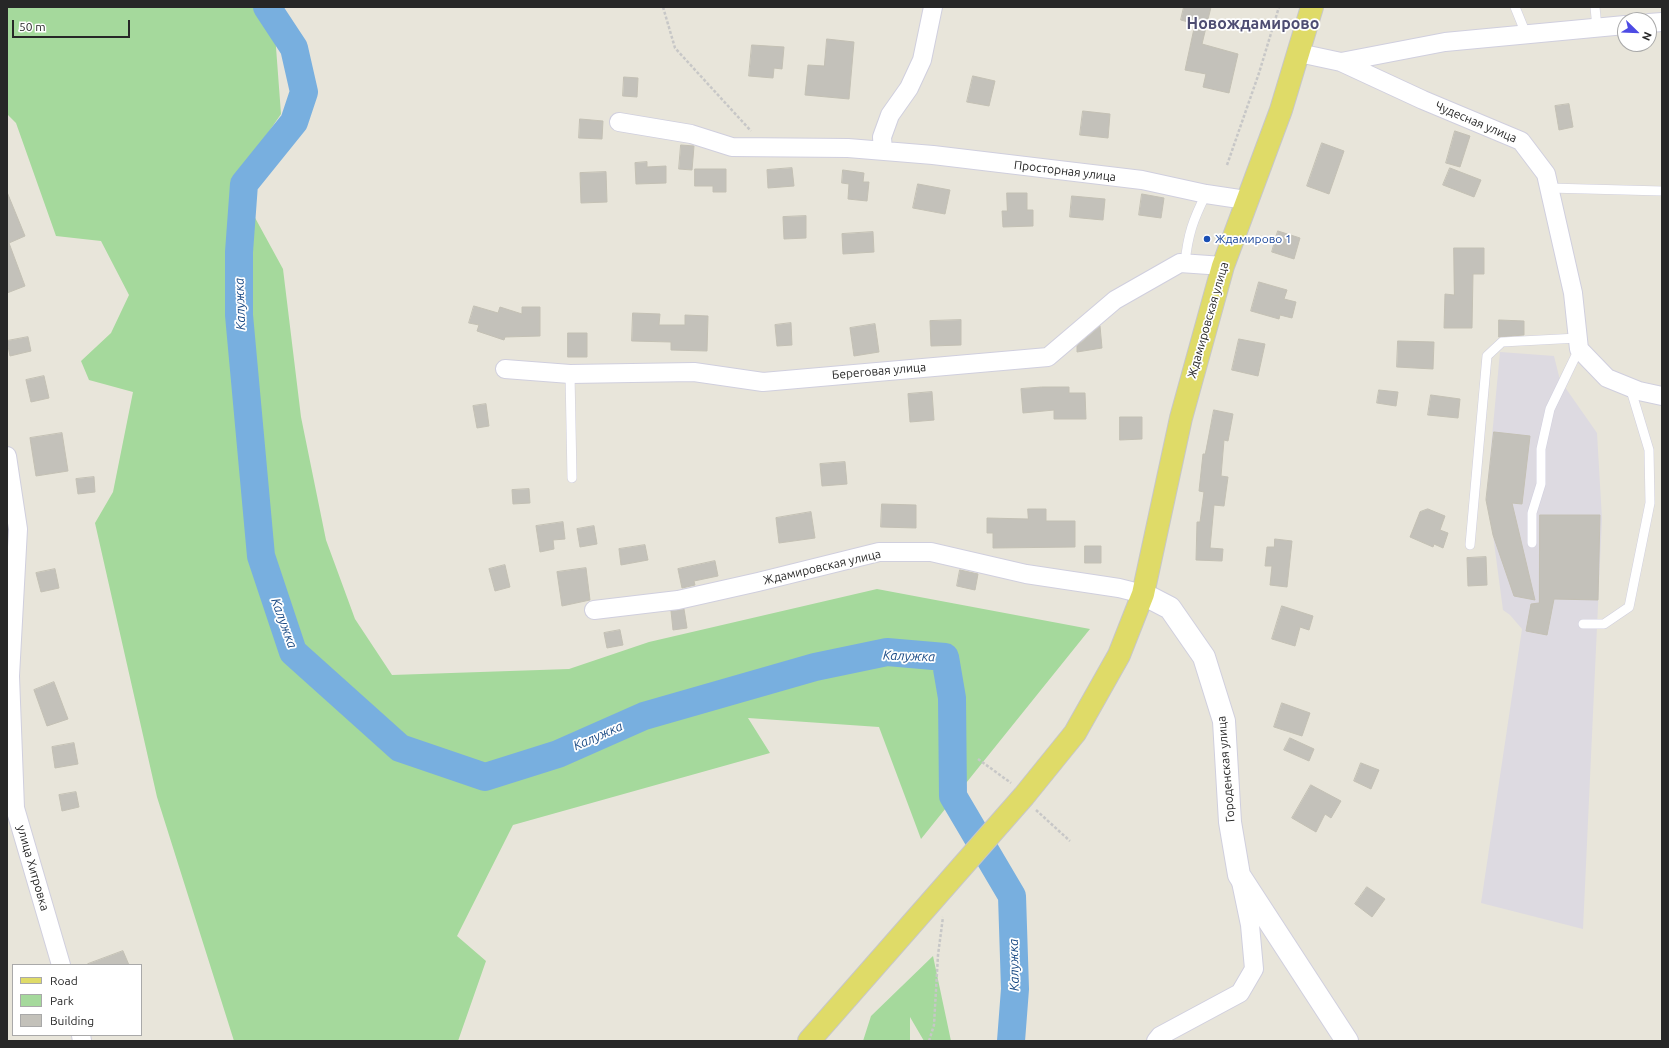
<!DOCTYPE html>
<meta charset="utf-8">
<style>
body{margin:0}
#map{position:relative;width:1669px;height:1048px;overflow:hidden;background:#e8e5da;font-family:Ubuntu,sans-serif}
canvas{display:block}
.frame{position:absolute;inset:0;border:8px solid #272727;pointer-events:none}
.legend{position:absolute;left:12px;top:964px;width:130px;height:72px;box-sizing:border-box;background:#fff;border:1px solid #a9a9a9;margin:0;padding:5px 7px;list-style:none;font-size:12px;color:#272727}
.legend li{display:flex;align-items:center;gap:8px;height:20px}
.legend b{width:20px;border:1px solid #a9a9a9}
.north{position:absolute;left:1617px;top:12px;width:40px;height:40px;box-sizing:border-box;background:#fff;border:1px solid #a9a9a9;border-radius:50%;rotate:113deg;font-size:11px;font-weight:700;line-height:16px;text-align:center;color:#272727}
.north::after{content:'';display:block;margin:auto;width:14px;height:18px;background:#4d4be4;clip-path:polygon(50% 0,100% 100%,50% 72%,0 100%)}
.scale{position:absolute;left:12px;top:20px;width:118px;height:18px;box-sizing:border-box;border:2px solid #272727;border-top:0;padding-left:5px;font-size:12px;line-height:14px;white-space:nowrap;color:#272727;-webkit-text-stroke:3px #fff;paint-order:stroke}
</style>
<div id="map">
<canvas width="1669" height="1048"></canvas>
<div class="frame"></div>
<ul class="legend">
<li><b style="height:5px;background:#dfdb68"></b>Road</li>
<li><b style="height:11px;background:#a5d99c"></b>Park</li>
<li><b style="height:11px;background:#c3c1ba"></b>Building</li>
</ul>
<div class="north">N</div>
<div class="scale">50 m</div>
</div>
<script>
const c = document.querySelector('canvas').getContext('2d');
c.lineJoin = 'round';
function fill(path, color) { c.fillStyle = color; c.fill(path, 'evenodd'); }
function trace(path, color, width, dash) { c.strokeStyle = color; c.lineWidth = width; c.lineCap = dash ? 'butt' : 'round'; c.setLineDash(dash || []); c.stroke(path); }
function drawText(font, color, halo, rows, align = 'center') {
  c.font = font + ' Ubuntu,sans-serif'; c.lineWidth = 3.5; c.setLineDash([]); c.textBaseline = 'middle'; c.strokeStyle = halo; c.fillStyle = color; for (const [text, x, y, turn = 0] of rows) {
    c.save(); c.translate(x, y); c.rotate((+turn || 0) * Math.PI / 180); c.textAlign = isNaN(turn) ? turn : align; if (halo) c.strokeText(text, 0, 0); c.fillText(text, 0, 0); c.restore();
  }
}
fill(new Path2D(`
 M1500,352l54,4 6,24 37,53 5,86 -19,410 -102,-26 41,-274 -12,-14 -7,-5 -10,-75 -7,-35z`), '#dddae1');
fill(new Path2D(`
 M7,7h248l20,27 6,80 -46,67 48,88 18,148 25,123 29,79 37,56 177,-6 80,-27 228,-53 213,40 -169,210 -42,-112 -131,-9 22,35 -257,72 -56,111 29,25 -28,80h-224l-77,-244 -62,-274 18,-31 20,-100 -44,-12 -8,-19 30,-28 18,-38 -28,-54 -45,-5 -40,-113 -9,-9z
 M933,956l18,85h-27l-14,-24v24h-47l8,-25z`), '#a5d99c');
trace(new Path2D(`
 M267,7l27,41 10,44 -10,30 -50,62 -5,68v63l22,241 32,96 107,96 85,29 73,-23 86,-38 171,-49 72,-15 58,5 7,41 1,98 59,100 3,93 -4,52`), '#78afdf', 28);
const building = new Path2D(`
 M1184,7h27l-9,37 36,10 -9,39 -26,-6 3,-13 -21,-4 10,-46 -14,-4z
 M827,39l27,3 -5,57 -44,-4 3,-30 16,1z
 M752,45l32,2 -2,22 -8,-1 -1,10 -24,-2z
 M973,76l22,5 -6,25 -22,-4z
 M624,77l14,1 -1,19 -14,-1z
 M1569,104l4,23 -14,3 -4,-24z
 M1083,111l27,3 -2,24 -28,-3z
 M580,119l23,2 -1,18 -23,-1z
 M1455,131l15,5 -10,31 -14,-4z
 M1322,143l22,8 -15,43 -22,-8z
 M681,145l13,1 -2,24 -13,-1z
 M647,162v5l19,-1v17l-30,1 -1,-21z
 M792,168l2,18 -26,2 -1,-18z
 M1450,168l31,12 -7,17 -31,-12z
 M695,169h31v23h-13v-6h-18z
 M843,170l21,3 -1,9h6l-2,19 -19,-2 1,-15 -7,-1z
 M606,172l1,30 -26,1 -1,-30z
 M918,184l32,6 -5,24 -32,-6z
 M7,192l18,44 -16,7 16,43 -18,7z
 M1007,193h20v17h6v16l-30,1 -1,-16h5z
 M1142,194l22,4 -3,20 -22,-3z
 M1072,196l33,3 -2,21 -33,-3z
 M806,216v22l-22,1 -1,-22z
 M1278,231l22,7 -6,21 -22,-7z
 M873,232l1,20 -31,2 -1,-20z
 M1454,248h30v26h-11l-1,54h-28l1,-34 9,1z
 M1259,282l28,8 -3,9 12,3 -4,16 -12,-3 -1,4 -28,-8z
 M474,306l24,7 2,-6 22,7v-7h18v29l-35,1 -1,3 -27,-9 2,-6 -10,-2z
 M633,313l27,1 -1,11h26v-10l23,1 -1,35 -36,-1v-8l-39,-1z
 M961,320v25l-30,1 -1,-25z
 M1499,320l25,1v14l-25,2z
 M791,323l1,22 -15,1 -2,-21z
 M875,324l4,28 -25,4 -4,-28z
 M1100,326l2,22 -25,4v-6z
 M568,333h19v24h-19z
 M28,337l3,14 -21,5 -3,-15z
 M1239,339l26,5 -7,32 -26,-6z
 M1398,341l36,1 -1,27 -36,-2z
 M44,376l5,22 -18,4 -5,-22z
 M1042,387h27v6h16l1,26h-32v-9l-31,3 -2,-24z
 M1379,390l19,2 -2,14 -19,-3z
 M932,392l2,28 -24,2 -2,-28z
 M1431,395l29,4 -2,19 -30,-3z
 M486,404l3,22 -12,2 -4,-22z
 M1214,410l19,4 -5,27 -4,-1 -3,36 7,1 -4,29 -10,-1 -4,43 13,1 -1,12 -26,-1 1,-38h3l4,-30 -5,-1 4,-37h2z
 M1120,417h22v22l-22,1z
 M1494,432l36,4 -8,68 -10,-1 23,97 -21,-4 -21,-61 -7,-35z
 M62,433l6,38 -32,5 -6,-38z
 M845,462l2,22 -25,2 -2,-22z
 M94,477l1,15 -17,2 -2,-15z
 M529,489l1,14 -17,1 -1,-14z
 M882,504l34,1v23l-35,-1z
 M1028,509h18v12h29v26l-82,1v-15h-6v-15l41,1z
 M1428,509l17,7 -5,14 8,3 -5,15 -9,-4 -1,3 -23,-10 10,-25z
 M811,512l4,26 -36,5 -3,-25z
 M1540,515h60l-2,85 -44,-1 -7,36 -21,-4 5,-27 8,-1z
 M563,522l2,17 -12,1 1,9 -14,3 -4,-26z
 M594,526l3,18 -17,3 -3,-18z
 M1275,539l17,2 -5,46 -17,-2 2,-19h-7l2,-19h7z
 M645,545l3,15 -27,5 -2,-16z
 M1085,546h16v17h-16z
 M1486,557l1,28 -19,1 -1,-28z
 M715,561l3,15 -24,5 1,4 -13,3 -4,-19z
 M505,565l5,22 -15,4 -6,-22z
 M586,568l4,32 -28,6 -5,-34z
 M55,569l4,19 -18,4 -5,-19z
 M960,570l18,4 -3,16 -18,-4z
 M1282,606l31,10 -4,14 -9,-3 -5,19 -23,-7z
 M684,609l3,19 -14,2 -2,-19z
 M620,630l3,15 -16,3 -3,-15z
 M54,682l14,37 -21,7 -13,-36z
 M1282,703l28,10 -8,23 -28,-9z
 M1290,738l24,11 -5,12 -25,-11z
 M74,743l4,21 -23,4 -3,-21z
 M1361,763l18,7 -8,19 -17,-8z
 M1311,785l30,16 -10,17 -6,-4 -9,18 -24,-14z
 M76,792l3,15 -17,4 -3,-16z
 M1367,887l18,12 -13,18 -17,-13z
 M123,951l6,14h-40l-1,-1z`);
fill(building, '#c3c1ba');
trace(building, '#c3c0b4', 1);
const lane = new Path2D(`
 M1515,7l11,27
 M1595,7l2,21
 M1549,188l113,3
 M1185,263c3,-29 8,-43 21,-69
 M570,374l2,104
 M1532,543v-30l9,-29v-35l9,-40 29,-60
 M1470,545l17,-189 15,-14 76,-4
 M1583,624h21l25,-17 21,-104 -1,-53 -19,-63`);
const street = new Path2D(`
 M1649,23l13,-1
 M1299,53l42,9 104,-20 180,-17
 M1341,62l82,38 98,41 25,33 27,119 6,56 28,29 32,13 23,5
 M619,122l72,12 41,13 116,1 85,7 209,25 64,14 40,6
 M883,151l-1,-14 8,-22 19,-27 13,-28 11,-53
 M505,369l65,5 124,-2 69,10 285,-25 67,-57 65,-37 43,3
 M7,456l11,73 -8,147 5,132 46,157
 M594,610l84,-10 80,-18 121,-30h52l95,22 93,14 24,6
 M81,1035l1,6
 M1156,1041l4,-5 80,-43 14,-24 -4,-44 -9,-43`);
const secondary = new Path2D(`
 M1143,594l27,14 34,49 20,64 6,101 9,53 108,166`);
const primary = new Path2D(`
 M809,1041l215,-245 51,-63 44,-78 24,-61 38,-176 42,-152 58,-156 31,-103`);
trace(lane, '#d0cfde', 10);
trace(street, '#d0cfde', 20);
trace(secondary, '#d0cfde', 24);
trace(primary, '#c7c7c7', 24);
trace(new Path2D(`
 M663,7l12,41 76,83
 M1227,165l32,-92 20,-66
 M978,759l33,24
 M1036,810l34,31
 M929,1041l5,-16 4,-70 5,-38`), '#c7c7c7', 2.5, [3, 2]);
trace(lane, '#fff', 9);
trace(street, '#fff', 18);
trace(secondary, '#fff', 22);
trace(primary, '#dfdb68', 22);
for (const [x, y, r, color] of [
 [1207,239,4,"#1a4fb4"]
]) { const dot = new Path2D(); dot.arc(x, y, r, 0, 2 * Math.PI); c.fillStyle = color; c.fill(dot); trace(dot, '#fff', 1.5); }
drawText('12px', '#272727', '#fff', [
 ["Чудесная улица",1476,122,23],
 ["Просторная улица",1065,171,7],
 ["Ждамировская улица",1208,320,-74],
 ["Береговая улица",879,371,-5],
 ["Ждамировская улица",822,567,-13],
 ["Городенская улица",1226,769,-95],
 ["улица Хитровка",33,868,74]
]);
drawText('12px', '#164399', '#fff', [
 ["Ждамирово 1",1215,239]
], 'left');
drawText('italic 13px', '#1c4c86', '#fff', [
 ["Калужка",240,304,-92],
 ["Калужка",284,623,70],
 ["Калужка",909,656,2],
 ["Калужка",598,736,-24],
 ["Калужка",1014,965,-91]
]);
drawText('bold 16px', '#4e4d72', '#fff', [
 ["Новождамирово",1253,24]
]);
</script>
